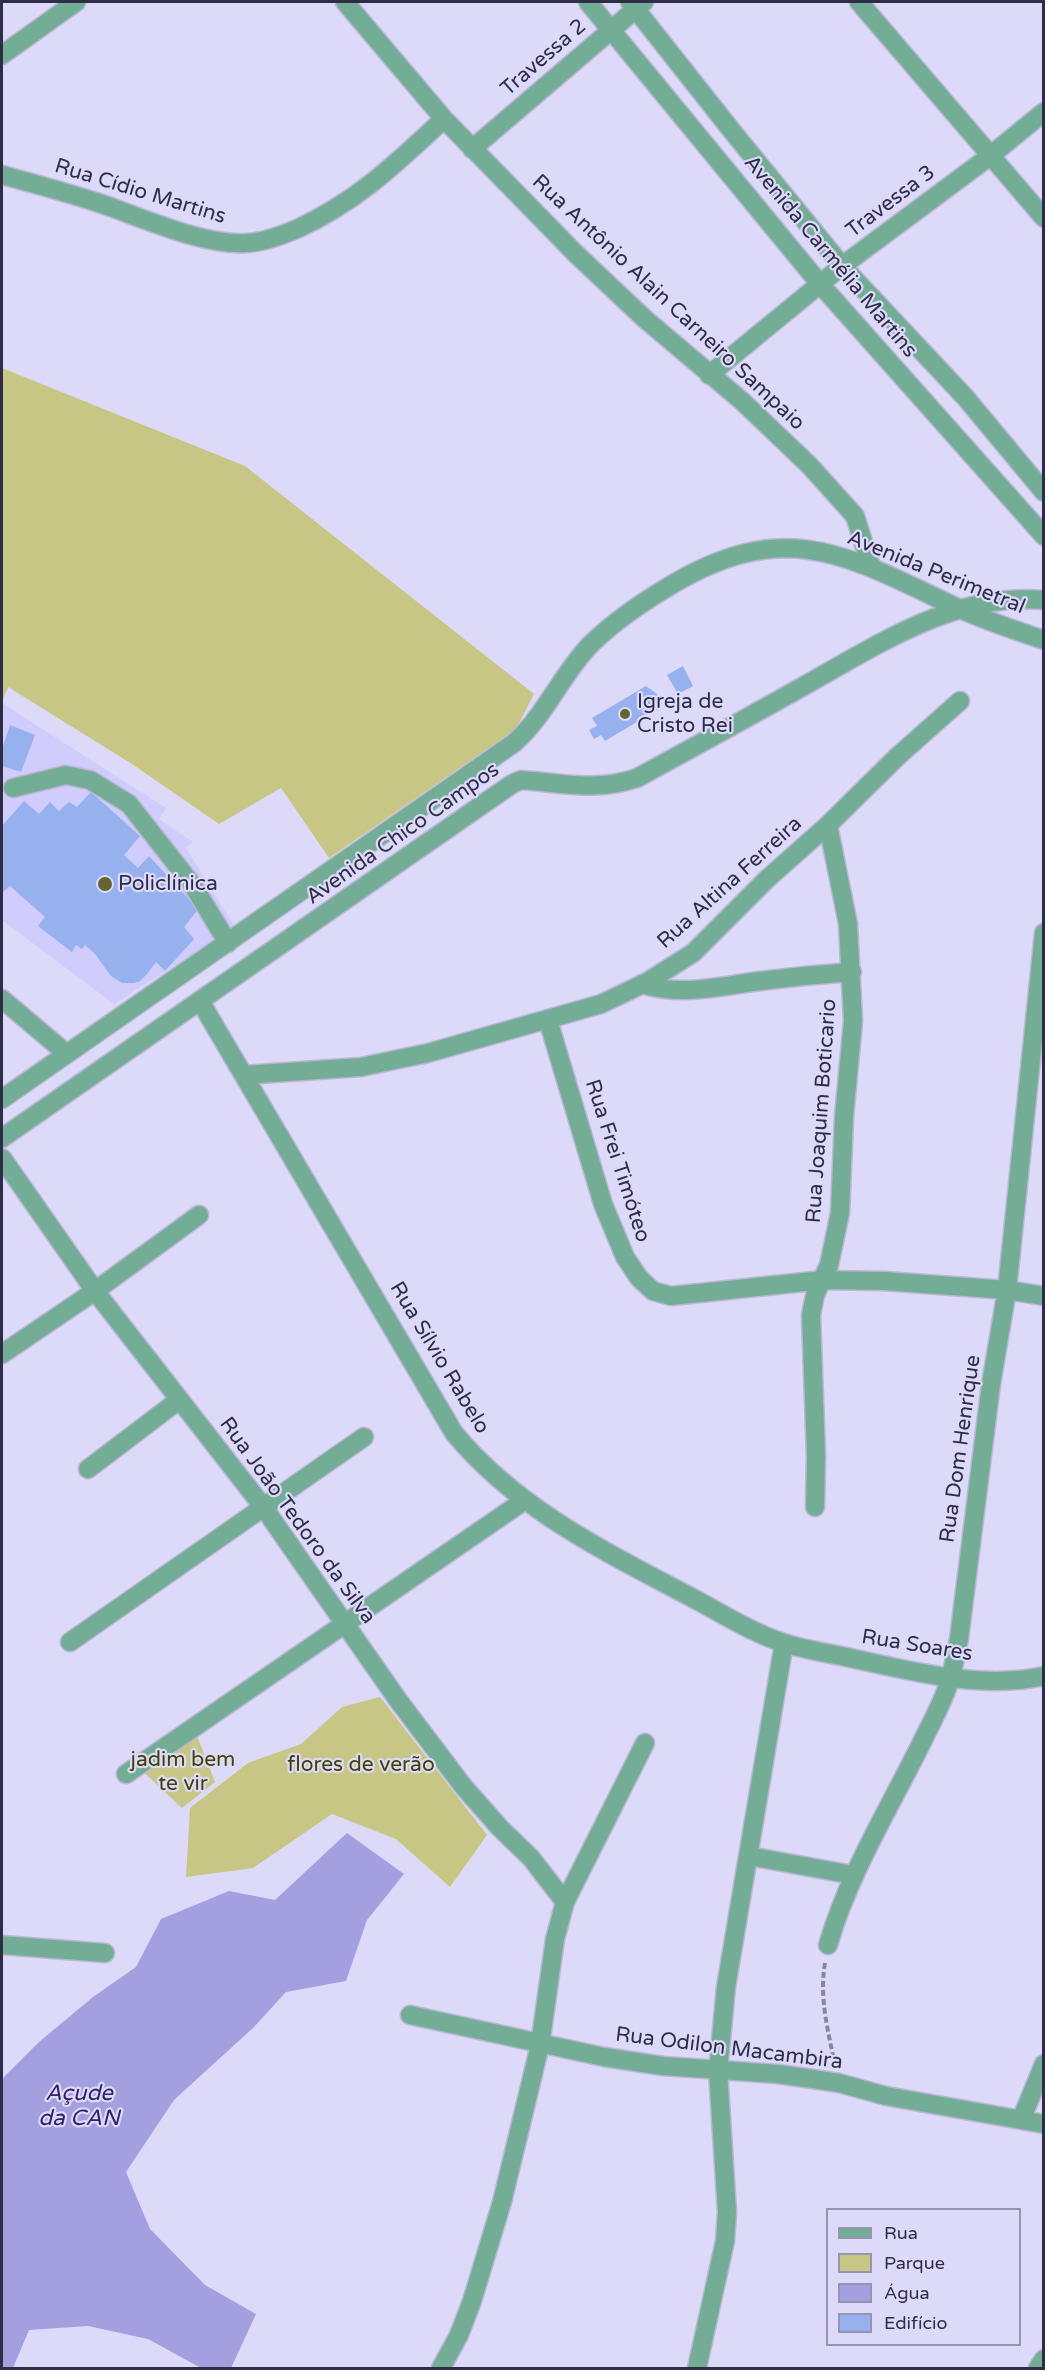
<!DOCTYPE html>
<meta charset="utf-8">
<style>
body{margin:0}
#map{position:relative;width:1045px;height:2370px;overflow:hidden;background:#dcdaf8;font-family:"Varela Round",sans-serif}
canvas{display:block}
.frame{position:absolute;inset:0;border:3px solid #2f2c48;pointer-events:none}
.legend{position:absolute;left:826px;top:2208px;width:195px;height:138px;box-sizing:border-box;background:#dcdaf8;border:2px solid #9794b2;margin:0;padding:8px 10px;list-style:none;font-size:18px;color:#2f2c48}
.legend li{display:flex;align-items:center;gap:12px;height:30px}
.legend b{width:30px;border:2px solid #9794b2}
</style>
<div id="map">
<canvas width="1045" height="2370"></canvas>
<div class="frame"></div>
<ul class="legend">
<li><b style="height:8px;background:#74ad96"></b>Rua</li>
<li><b style="height:16px;background:#c7c684"></b>Parque</li>
<li><b style="height:16px;background:#a49fdf"></b>Água</li>
<li><b style="height:16px;background:#97b0ee"></b>Edifício</li>
</ul>
</div>
<script>
const c = document.querySelector('canvas').getContext('2d');
c.lineJoin = 'round';
function fill(path, color) { c.fillStyle = color; c.fill(path, 'evenodd'); }
function trace(path, color, width, dash) { c.strokeStyle = color; c.lineWidth = width; c.lineCap = dash ? 'butt' : 'round'; c.setLineDash(dash || []); c.stroke(path); }
function drawText(font, color, halo, rows, align = 'center') {
  c.font = font + ' "Varela Round",sans-serif'; c.lineWidth = 4.5; c.setLineDash([]); c.textBaseline = 'middle'; c.strokeStyle = halo; c.fillStyle = color; for (const [text, x, y, turn = 0] of rows) {
    c.save(); c.translate(x, y); c.rotate((+turn || 0) * Math.PI / 180); c.textAlign = isNaN(turn) ? turn : align; if (halo) c.strokeText(text, 0, 0); c.fillText(text, 0, 0); c.restore();
  }
}
fill(new Path2D(`
 M2,703l164,105 -7,11 34,23 -7,6 49,79 -121,77 -112,-84z`), '#d0cdfd');
fill(new Path2D(`
 M2,368l243,98 289,228 -18,35 -187,129 -48,-70 -62,36 -87,-60 -124,-77 -6,15z
 M380,1697l107,138 -37,52 -54,-48 -64,-25 -79,54 -67,9 4,-69 58,-45 53,-19 41,-37z
 M197,1736l18,46 -33,26 -45,-42z`), '#c7c684');
fill(new Path2D(`
 M347,1833l57,41 -37,46 -21,61 -60,11 -32,35 -80,73 -48,72 24,57 55,56 51,29 -25,54h-30l-53,-29 -60,-13 -59,4 -16,38h-11v-289l37,-37 54,-45 43,-30 25,-48 68,-28 46,9z`), '#a49fdf');
fill(new Path2D(`
 M683,666l10,20 -15,8 -11,-19z
 M646,686l11,8v16l-52,31 -4,-6 -7,4 -5,-9 8,-4 -5,-8z
 M10,725l25,10 -14,37 -19,-6v-17z
 M91,792l49,44 -16,19 14,13 11,-12 49,53 -14,18 10,12 -29,32 -9,-9 -9,12 -7,7 -6,2h-12l-11,-7 -16,-22 -10,-9 -3,4 -6,-4 -4,7 -34,-26 7,-9 -35,-31 -8,7v-67l22,-25 15,13 11,-12 9,9 10,-9 8,5z`), '#97b0ee');
const minor = new Path2D(`
 M345,2l99,117 132,135 69,65 97,82 68,65 45,50 16,51
 M588,2l232,282 224,252
 M630,2l102,129 110,135 123,131 79,95
 M859,2l185,216
 M2,55l74,-53
 M472,149l172,-147
 M2,175c33,9 67,18 100,29 41,14 102,42 145,39 17,-1 36,-8 52,-15 60,-28 97,-65 145,-109
 M709,375l133,-109 148,-110 54,-44
 M13,788l53,-13 24,5 39,24 65,83 34,56
 M642,984c39,13 79,2 118,-3 31,-4 62,-7 92,-9
 M2,999l65,55
 M200,1001l254,432c62,75 148,117 233,162 31,16 63,37 97,48 21,7 45,10 67,15 59,13 132,32 193,18
 M548,1020l55,184 22,53 14,21 14,13 18,5 152,-16 61,1 123,9 37,6
 M244,1075l117,-8 67,-14 173,-49 46,-22 46,-29 74,-74 61,-54 70,-69 62,-55
 M2,1099l512,-356c32,-28 48,-70 78,-100 24,-23 52,-42 81,-59 116,-68 176,-27 285,24 28,13 57,22 86,32
 M2,1138l510,-354 9,-4c43,3 74,12 116,-2 55,-30 110,-60 165,-91 74,-41 152,-95 242,-87
 M2,1158l93,133 169,217 134,192 65,86 37,42 31,30 34,44
 M2,1354l93,-63 104,-76
 M88,1469l91,-69
 M815,1507l1,-51 -5,-141 4,-20 14,-30 11,-52 4,-96 9,-96 -5,-97 -20,-99
 M70,1642l294,-205
 M126,1774l399,-274
 M749,1856l104,19
 M2,1945l103,8
 M828,1945c21,-72 61,-136 94,-203 10,-21 22,-41 28,-63 4,-13 6,-27 9,-40l32,-255 16,-94 37,-357
 M410,2015l194,42 59,9 115,8 35,5 26,4 47,13 158,28
 M1021,2120l23,-56
 M441,2368l18,-33 13,-34 30,-99 38,-157 15,-106 10,-37 80,-159
 M697,2368l28,-127 2,-29 -9,-141 8,-84 58,-344
 M1038,2368l6,-9`);
trace(minor, '#b9b7d5', 21);
trace(new Path2D(`
 M825,1963c-6,34 3,68 10,102`), '#8885a2', 4, [6, 3]);
trace(minor, '#74ad96', 18);
for (const [x, y, r, color] of [
 [625,714,6,"#656330"],
 [105,884,8,"#656330"]
]) { const dot = new Path2D(); dot.arc(x, y, r, 0, 2 * Math.PI); c.fillStyle = color; c.fill(dot); trace(dot, '#dcdaf8', 2); }
drawText('21px', '#2f2c48', '#dcdaf8', [
 ["Travessa 2",544,58,-41],
 ["Rua Cídio Martins",140,192,17],
 ["Travessa 3",891,202,-37],
 ["Avenida Carmélia Martins",830,257,50],
 ["Rua Antônio Alain Carneiro Sampaio",668,303,43],
 ["Avenida Perimetral",936,573,22],
 ["Avenida Chico Campos",403,834,-35],
 ["Rua Altina Ferreira",730,883,-42],
 ["Rua Joaquim Boticario",822,1111,-86],
 ["Rua Frei Timóteo",617,1161,72],
 ["Rua Sílvio Rabelo",439,1358,59],
 ["Rua Dom Henrique",961,1449,-82],
 ["Rua João Tedoro da Silva",297,1521,54],
 ["Rua Soares",917,1646,9],
 ["Rua Odilon Macambira",729,2049,7]
]);
drawText('21px', '#2f2c48', '#dcdaf8', [
 ["Igreja de",637,702],
 ["Cristo Rei",637,726],
 ["Policlínica",118,884]
], 'left');
drawText('21px', '#424006', '#dcdaf8', [
 ["jadim bem",183,1760],
 ["te vir",183,1784],
 ["flores de verão",361,1765]
]);
drawText('italic 22px', '#31216b', '#dcdaf8', [
 ["Açude",79,2094],
 ["da CAN",79,2119]
]);
</script>
